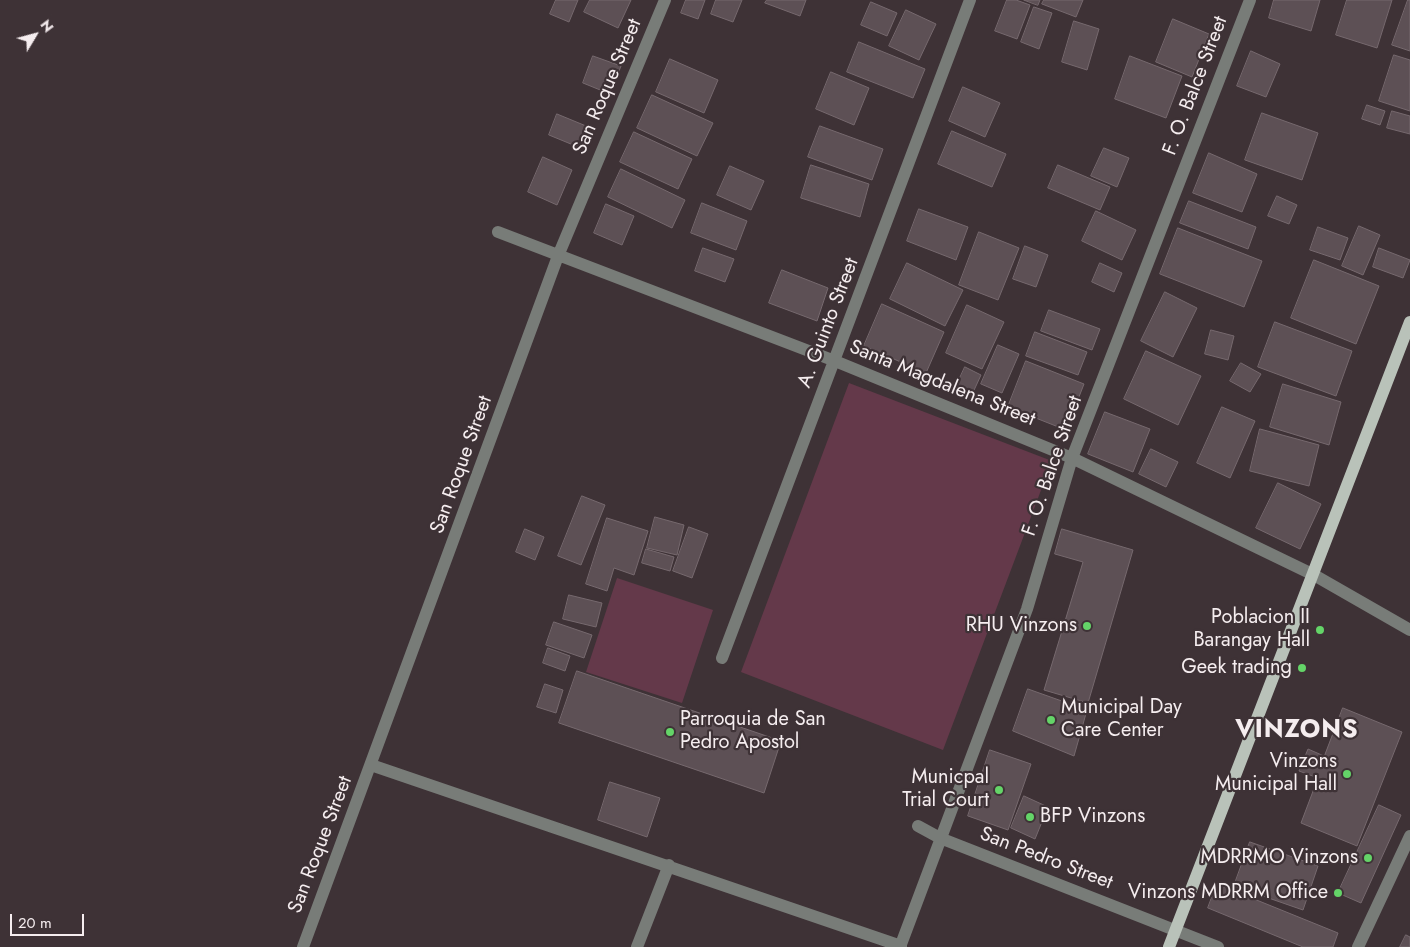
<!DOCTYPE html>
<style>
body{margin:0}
#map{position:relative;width:1410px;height:947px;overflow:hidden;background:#3e3236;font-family:Jost,sans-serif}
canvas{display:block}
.north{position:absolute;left:10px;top:10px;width:50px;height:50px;-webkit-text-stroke:4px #3e3236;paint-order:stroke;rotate:53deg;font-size:14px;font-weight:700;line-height:20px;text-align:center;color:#f5edef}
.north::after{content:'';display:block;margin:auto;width:18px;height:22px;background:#f5edef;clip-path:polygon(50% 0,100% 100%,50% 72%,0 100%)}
.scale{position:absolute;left:10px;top:914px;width:74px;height:22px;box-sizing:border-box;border:2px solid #f5edef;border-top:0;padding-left:6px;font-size:15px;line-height:18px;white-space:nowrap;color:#f5edef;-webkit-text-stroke:4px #3e3236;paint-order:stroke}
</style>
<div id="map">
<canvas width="1410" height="947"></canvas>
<div class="north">N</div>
<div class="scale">20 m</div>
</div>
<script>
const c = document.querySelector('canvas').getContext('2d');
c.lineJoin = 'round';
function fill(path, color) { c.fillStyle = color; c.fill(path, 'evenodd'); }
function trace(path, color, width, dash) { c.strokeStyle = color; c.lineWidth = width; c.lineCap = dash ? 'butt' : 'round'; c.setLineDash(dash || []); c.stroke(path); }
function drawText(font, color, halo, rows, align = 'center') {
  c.font = font + ' Jost,sans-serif'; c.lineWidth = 4.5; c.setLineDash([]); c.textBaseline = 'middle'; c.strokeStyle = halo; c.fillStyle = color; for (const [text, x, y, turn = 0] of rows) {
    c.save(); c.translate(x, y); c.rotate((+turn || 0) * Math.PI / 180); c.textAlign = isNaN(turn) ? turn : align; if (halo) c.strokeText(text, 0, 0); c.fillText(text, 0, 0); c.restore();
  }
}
fill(new Path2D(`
 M849,383l203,78 -109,289 -202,-78z
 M617,578l96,32 -31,93 -96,-31z`), '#64394a');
const building = new Path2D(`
 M556,0h22l-9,22 -19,-8z
 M590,0h41l-13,28 -34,-16z
 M686,0h19l-7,19 -17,-6z
 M716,0h26l-9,22 -22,-8z
 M767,0h39l-6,16 -35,-13z
 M1007,0h9l14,5 -13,34 -22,-8z
 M1024,0h16l-2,5z
 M1044,0h39l-7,17 -34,-13z
 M1274,0h46l-9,31 -42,-13z
 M1347,0h45l-15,48 -41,-13z
 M1408,0h2v51l-18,-6z
 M871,2l26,11 -10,23 -26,-11z
 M1034,7l18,6 -13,36 -18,-7z
 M906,10l30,14 -17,36 -30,-14z
 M1173,19l36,15 -17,43 -36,-15z
 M1074,21l25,8 -12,41 -25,-8z
 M859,42l66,27 -12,29 -66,-26z
 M1251,51l29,13 -14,33 -29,-11z
 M1394,55l16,5v51l-31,-10z
 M593,56l28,10 -11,28 -27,-11z
 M1130,56l52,20 -16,42 -51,-19z
 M670,59l48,21 -14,33 -48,-21z
 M831,72l38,16 -15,37 -38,-16z
 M963,87l37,16 -15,34 -36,-16z
 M652,95l61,28 -16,33 -60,-28z
 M1367,105l18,6 -5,14 -18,-6z
 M1392,111l18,5v18l-23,-6z
 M1262,113l56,20 -16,47 -57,-20z
 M557,114l34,14 -8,21 -34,-14z
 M820,126l63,23 -11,31 -64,-23z
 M952,131l54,23 -14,33 -54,-23z
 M634,132l58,27 -14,30 -58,-27z
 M1104,148l25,10 -12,29 -26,-11z
 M1209,153l48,21 -15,38 -49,-19z
 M543,157l29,13 -15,35 -29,-13z
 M811,165l58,19 -9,33 -59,-19z
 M1058,165l52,22 -10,23 -52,-22z
 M730,166l34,15 -13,29 -34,-15z
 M621,169l64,31 -13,28 -64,-31z
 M1277,196l20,9 -8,19 -21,-8z
 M1189,201l67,26 -8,22 -68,-26z
 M702,203l45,18 -11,29 -45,-17z
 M606,204l28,12 -12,29 -28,-12z
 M919,209l49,18 -12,33 -49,-19z
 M1096,211l40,19 -14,30 -40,-19z
 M1359,226l21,9 -17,40 -21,-9z
 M1318,227l30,11 -8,22 -30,-10z
 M1178,228l84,33 -18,46 -84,-33z
 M979,232l40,16 -21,52 -39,-15z
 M1025,246l23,9 -12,32 -23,-8z
 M703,248l31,11 -9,23 -30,-11z
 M1379,248l31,12 -7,18 -30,-11z
 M1314,260l65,26 -23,58 -65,-26z
 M907,263l56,27 -18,36 -55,-27z
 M1100,263l22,10 -8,19 -22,-10z
 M782,270l46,18 -11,33 -48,-18z
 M1165,292l32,16 -24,49 -32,-16z
 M882,304l62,28 -18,41 -62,-27z
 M967,305l37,17 -22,47 -36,-16z
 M1049,310l51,19 -8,21 -51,-19z
 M1275,322l77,29 -16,45 -78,-29z
 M1211,330l23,6 -6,24 -23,-6z
 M1035,332l52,20 -9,23 -52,-19z
 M998,345l21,9 -17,39 -21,-9z
 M1146,351l55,25 -23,49 -54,-26z
 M1026,361l58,23 -18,46 -58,-23z
 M1241,363l20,11 -11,18 -20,-11z
 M965,367l16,8 -11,24 -16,-8z
 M1283,384l58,18 -12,43 -59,-18z
 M1222,407l33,14 -25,57 -33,-15z
 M1105,412l45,17 -17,43 -45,-18z
 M1260,429l59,16 -10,41 -59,-15z
 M1151,449l27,13 -12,25 -27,-13z
 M1278,483l43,21 -21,45 -44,-21z
 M582,496l23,9 -24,60 -23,-9z
 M655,517l29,8 -7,30 -30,-7z
 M607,518l41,13 -14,44 -20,-7 -7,23 -21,-7z
 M689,527l19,7 -16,44 -19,-7z
 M525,529l19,8 -9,23 -19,-8z
 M1062,529l71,21 -45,153 -44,-13 39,-128 -28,-8z
 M646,549l28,8 -4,14 -28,-8z
 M569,595l33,8 -6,24 -33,-8z
 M554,622l38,13 -8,23 -38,-13z
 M548,648l22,8 -5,15 -22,-8z
 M577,671l204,70 -17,52 -205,-70z
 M545,684l18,6 -7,23 -19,-6z
 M1028,689l59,21 -13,46 -61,-25z
 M1343,708l59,24 -45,114 -56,-23 17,-45 -19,-7 9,-22 16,7z
 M990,750l41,14 -23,66 -40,-14z
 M610,782l50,16 -13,39 -49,-17z
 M1024,796l24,11 -13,32 -24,-11z
 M1379,805l22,10 -40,88 -23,-10z
 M1250,842l68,24 -15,44 -69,-24z
 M1217,884l121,49 -5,14h-30l-95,-39z
 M1406,935l4,2v10h-10z`);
fill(building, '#5d5055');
trace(building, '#76696e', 1);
trace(new Path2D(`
 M498,232l337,129 237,97 242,117 96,55
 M722,658l248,-658
 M371,765l530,181
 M918,826l22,12 278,109
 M303,947l255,-691 107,-256
 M637,947l32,-82
 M900,947l127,-338 45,-151 178,-458
 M1358,947l52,-111`), '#787c78', 12);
trace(new Path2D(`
 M1169,947l241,-625`), '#b9c2b9', 12);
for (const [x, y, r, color] of [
 [1087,626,5,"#64d468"],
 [1320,630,5,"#64d468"],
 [1302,668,5,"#64d468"],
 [1051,720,5,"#64d468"],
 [670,732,5,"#64d468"],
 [1347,774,5,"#64d468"],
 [999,790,5,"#64d468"],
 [1030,817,5,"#64d468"],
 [1368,858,5,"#64d468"],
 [1338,893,5,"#64d468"]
]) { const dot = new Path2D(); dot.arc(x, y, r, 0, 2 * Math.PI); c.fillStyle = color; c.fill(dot); trace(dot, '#3e3236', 2); }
drawText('20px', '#f5edef', '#3e3236', [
 ["F. O. Balce Street",1196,86,-69],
 ["San Roque Street",608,87,-67],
 ["A. Guinto Street",829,323,-69],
 ["Santa Magdalena Street",942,384,22],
 ["San Roque Street",462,465,-70],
 ["F. O. Balce Street",1053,466,-71],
 ["San Roque Street",321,845,-69],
 ["San Pedro Street",1046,859,21]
]);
drawText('20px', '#f5edef', '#3e3236', [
 ["Poblacion II",1310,618],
 ["Barangay Hall",1310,641],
 ["RHU Vinzons",1077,626],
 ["Geek trading",1292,668],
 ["Municipal Day",1061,708,"left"],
 ["Care Center",1061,731,"left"],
 ["Parroquia de San",680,720,"left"],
 ["Pedro Apostol",680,743,"left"],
 ["Vinzons",1337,762],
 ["Municipal Hall",1337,785],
 ["Municpal",989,778],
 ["Trial Court",989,801],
 ["BFP Vinzons",1040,817,"left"],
 ["MDRRMO Vinzons",1358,858],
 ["Vinzons MDRRM Office",1328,893]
], 'right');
c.letterSpacing = '1px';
drawText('bold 25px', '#f5edef', '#3e3236', [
 ["VINZONS",1297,731]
]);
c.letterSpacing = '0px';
</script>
